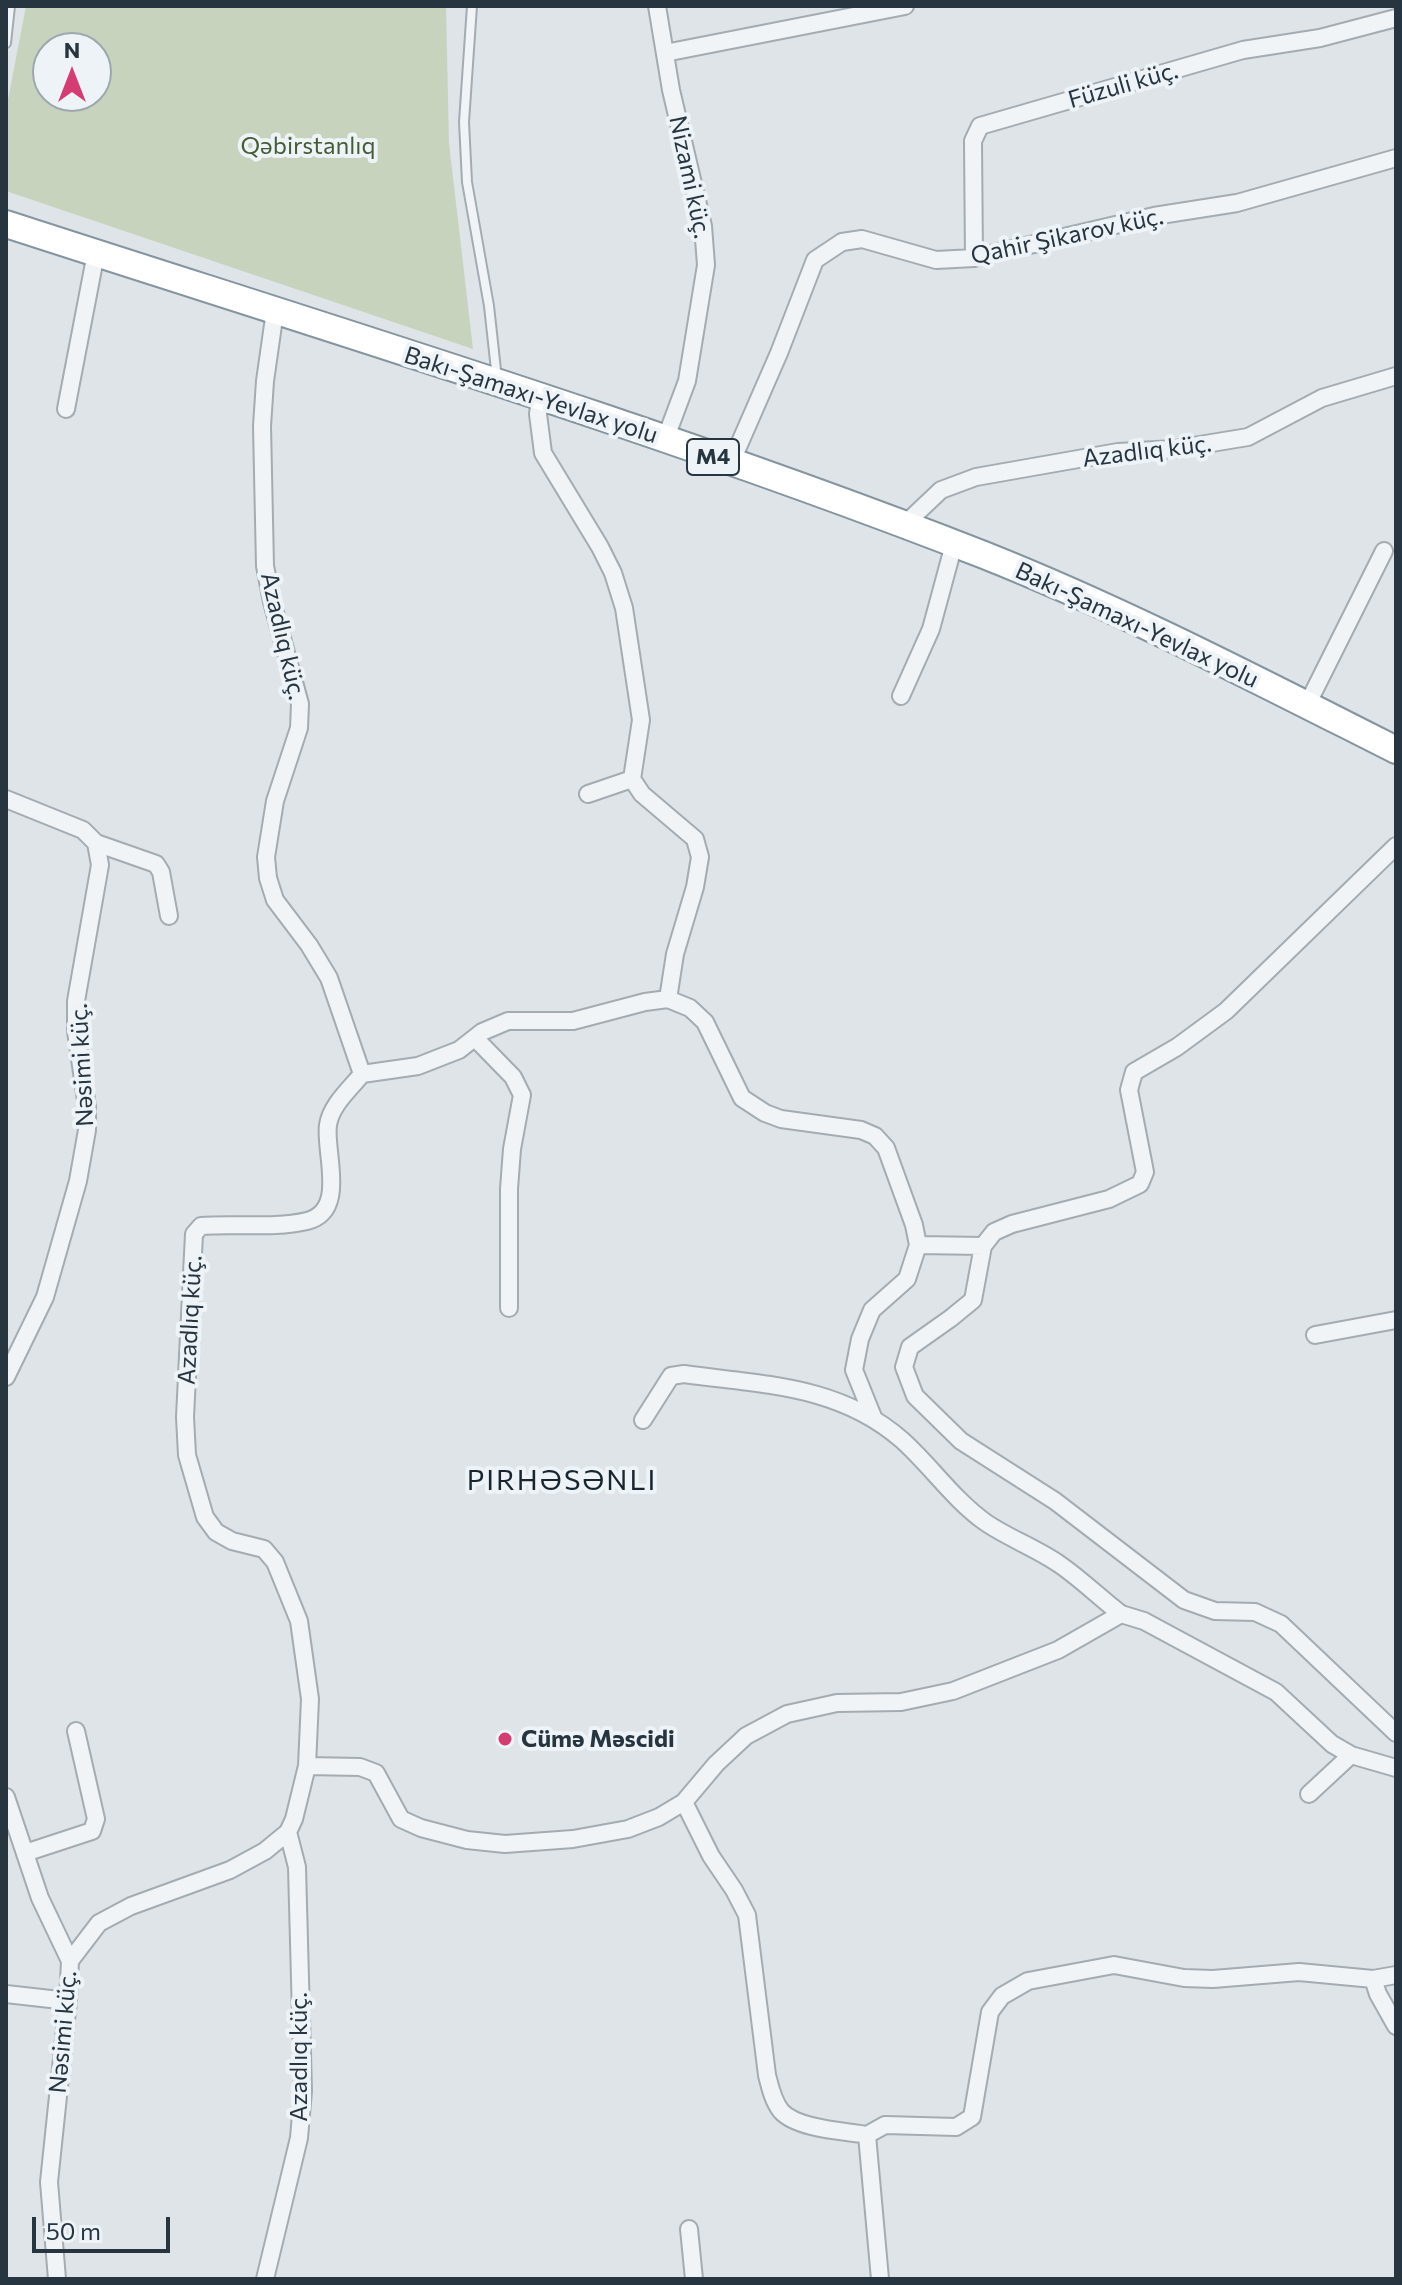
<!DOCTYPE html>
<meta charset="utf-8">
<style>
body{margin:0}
#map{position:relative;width:1402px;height:2285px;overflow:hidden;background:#dee4e8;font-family:Commissioner,sans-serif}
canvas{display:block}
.frame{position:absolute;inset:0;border:8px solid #263540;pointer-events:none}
.north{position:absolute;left:32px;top:32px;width:80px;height:80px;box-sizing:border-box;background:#edf3f6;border:2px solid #9da7ad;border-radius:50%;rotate:0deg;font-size:22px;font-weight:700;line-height:32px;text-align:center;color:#263540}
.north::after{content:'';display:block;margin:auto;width:28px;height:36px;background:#d43c72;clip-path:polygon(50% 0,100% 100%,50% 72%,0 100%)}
.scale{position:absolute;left:32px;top:2217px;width:138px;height:36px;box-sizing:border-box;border:4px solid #263540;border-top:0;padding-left:10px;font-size:24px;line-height:28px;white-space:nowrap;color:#263540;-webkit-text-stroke:6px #edf3f6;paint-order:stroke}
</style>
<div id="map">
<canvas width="1402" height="2285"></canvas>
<div class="frame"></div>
<div class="north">N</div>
<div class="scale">50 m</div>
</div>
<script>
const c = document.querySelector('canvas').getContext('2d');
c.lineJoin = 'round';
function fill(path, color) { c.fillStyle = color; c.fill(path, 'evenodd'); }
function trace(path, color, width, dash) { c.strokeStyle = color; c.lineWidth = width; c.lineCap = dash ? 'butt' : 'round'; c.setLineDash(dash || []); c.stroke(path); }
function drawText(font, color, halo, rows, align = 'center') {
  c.font = font + ' Commissioner,sans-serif'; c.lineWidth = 8; c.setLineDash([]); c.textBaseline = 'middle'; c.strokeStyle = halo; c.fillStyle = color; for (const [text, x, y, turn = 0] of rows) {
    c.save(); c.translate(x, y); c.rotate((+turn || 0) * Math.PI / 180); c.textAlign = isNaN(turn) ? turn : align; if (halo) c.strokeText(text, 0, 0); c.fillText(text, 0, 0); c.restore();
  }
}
fill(new Path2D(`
 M26,6h420l3,137 24,206 -467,-158v-81zM48,48h48v48h-48z`), '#c8d3be');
const service = new Path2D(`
 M472,6l-8,116 3,60 22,124 8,73
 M6,43l4,-37`);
const minor = new Path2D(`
 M657,6l14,84 32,136 3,39 -19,116 -22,59
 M665,53l240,-47
 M974,258l-1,-117 7,-15 263,-76 77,-12 76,-20
 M540,398l-2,16 5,39 57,94 13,26 11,35 17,112 -9,59 10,15 53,45 5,18 -5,30 -20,67 -7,45
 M66,409l30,-156
 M731,463l48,-110 36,-93 27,-18 20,-3 74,21 38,-2 180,-42 83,-13 159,-45
 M904,525l37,-35 35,-13 142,-25 57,-3 73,-12 74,-39 74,-22
 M901,696l30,-67 23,-85
 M1307,705l77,-154
 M588,794l44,-15
 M6,799l77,31 13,13 4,22 -24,136v30l11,76v23l-9,51 -33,116 -39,80
 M96,843l60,21 5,8 8,44
 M1396,846l-170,165 -49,36 -43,25 -5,18 16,82 -5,12 -31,15 -97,25 -18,8 -11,14 -10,54 -22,18 -41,29 -6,20 11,29 46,45 94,60 129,99 31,11 40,1 26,12 115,109
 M475,1038l38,39 9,18 -10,54 -3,40v119
 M362,1074l56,-8 41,-16 23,-18 26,-11h65l72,-19 23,-3 22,9 15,14 37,76 23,15 16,6 80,11 14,6 11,12 28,77 4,20 -11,34 -35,31 -12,29 -6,31 19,47
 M918,1245l65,1
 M1315,1335l81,-15
 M643,1420l28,-44 13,-2c80,11 155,11 218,66 29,26 51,59 83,82 23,16 51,26 74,42 22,15 41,34 62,50
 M307,1766l53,1 16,6 25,46 20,9 46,12 38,4 68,-5 55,-10 31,-12 25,-15 32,-38 30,-28 41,-22 50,-11 64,-1 52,-11 105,-41 63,-36 23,7 132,71 56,52 19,11 45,13
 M1309,1794l42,-39
 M6,1797l34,101 30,63 -2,40 -19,181 8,97
 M684,1802l27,54 23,34 13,25 20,160c3,12 6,26 14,36 16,18 63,20 86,24
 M25,1853l67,-22 4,-12 -20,-88
 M70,1961l29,-38 32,-17 99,-36 35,-19 23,-19 6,-13 13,-53 3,-67 -11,-78 -24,-59 -11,-13 -32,-8 -16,-9 -11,-15 -18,-62 -2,-38 9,-183 7,-8c35,-3 72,3 106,-5 41,-10 17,-69 21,-96 3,-20 22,-36 34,-51l-33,-96 -20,-33 -34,-45 -7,-22 -2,-21 9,-56 24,-73 1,-24 -28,-102 -7,-36 -3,-140 3,-45 10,-70
 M1373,1979l5,15 18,32
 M6,1994l62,7
 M689,2229l5,50
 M265,2279l34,-141 4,-47 -6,-224 -9,-35
 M880,2279l-13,-144 18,-10 71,2 16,-10 18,-105 12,-16 26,-15 86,-16 70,13 29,1 86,-7 74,7 23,-4`);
const trunk = new Path2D(`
 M6,224c327,106 658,206 978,331 141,56 277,127 412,195`);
trace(service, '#a3acb2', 12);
trace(minor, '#a3acb2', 20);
trace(trunk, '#8595a0', 30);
trace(service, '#f1f4f6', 8);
trace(minor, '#f1f4f6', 16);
trace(trunk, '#fff', 26);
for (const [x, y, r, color] of [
 [505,1739,8,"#d43c72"]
]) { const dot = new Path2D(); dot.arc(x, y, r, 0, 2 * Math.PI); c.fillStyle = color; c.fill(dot); trace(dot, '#edf3f6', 3); }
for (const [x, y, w] of [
 [713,457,52]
]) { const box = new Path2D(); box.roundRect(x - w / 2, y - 18, w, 36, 6); c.fillStyle = '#edf3f6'; c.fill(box); trace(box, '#263540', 2); }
drawText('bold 22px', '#263540', null, [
 ["M4",713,457]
]);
drawText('24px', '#263540', '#edf3f6', [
 ["Füzuli küç.",1123,85,-16],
 ["Nizami küç.",690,177,78],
 ["Qahir Şikarov küç.",1067,236,-12],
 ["Bakı-Şamaxı-Yevlax yolu",531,395,18],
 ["Azadlıq küç.",1147,451,-7],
 ["Bakı-Şamaxı-Yevlax yolu",1137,625,25],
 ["Azadlıq küç.",283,636,77],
 ["Nəsimi küç.",82,1065,-93],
 ["Azadlıq küç.",190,1320,-87],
 ["Nəsimi küç.",63,2032,-85],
 ["Azadlıq küç.",299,2057,-90]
]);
drawText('24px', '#435c33', '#edf3f6', [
 ["Qəbirstanlıq",308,146]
]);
drawText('bold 24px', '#263540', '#edf3f6', [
 ["Cümə Məscidi",521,1739]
], 'left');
c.letterSpacing = '2px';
drawText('28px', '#192630', '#edf3f6', [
 ["PIRHƏSƏNLI",562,1481]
]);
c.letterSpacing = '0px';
</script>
